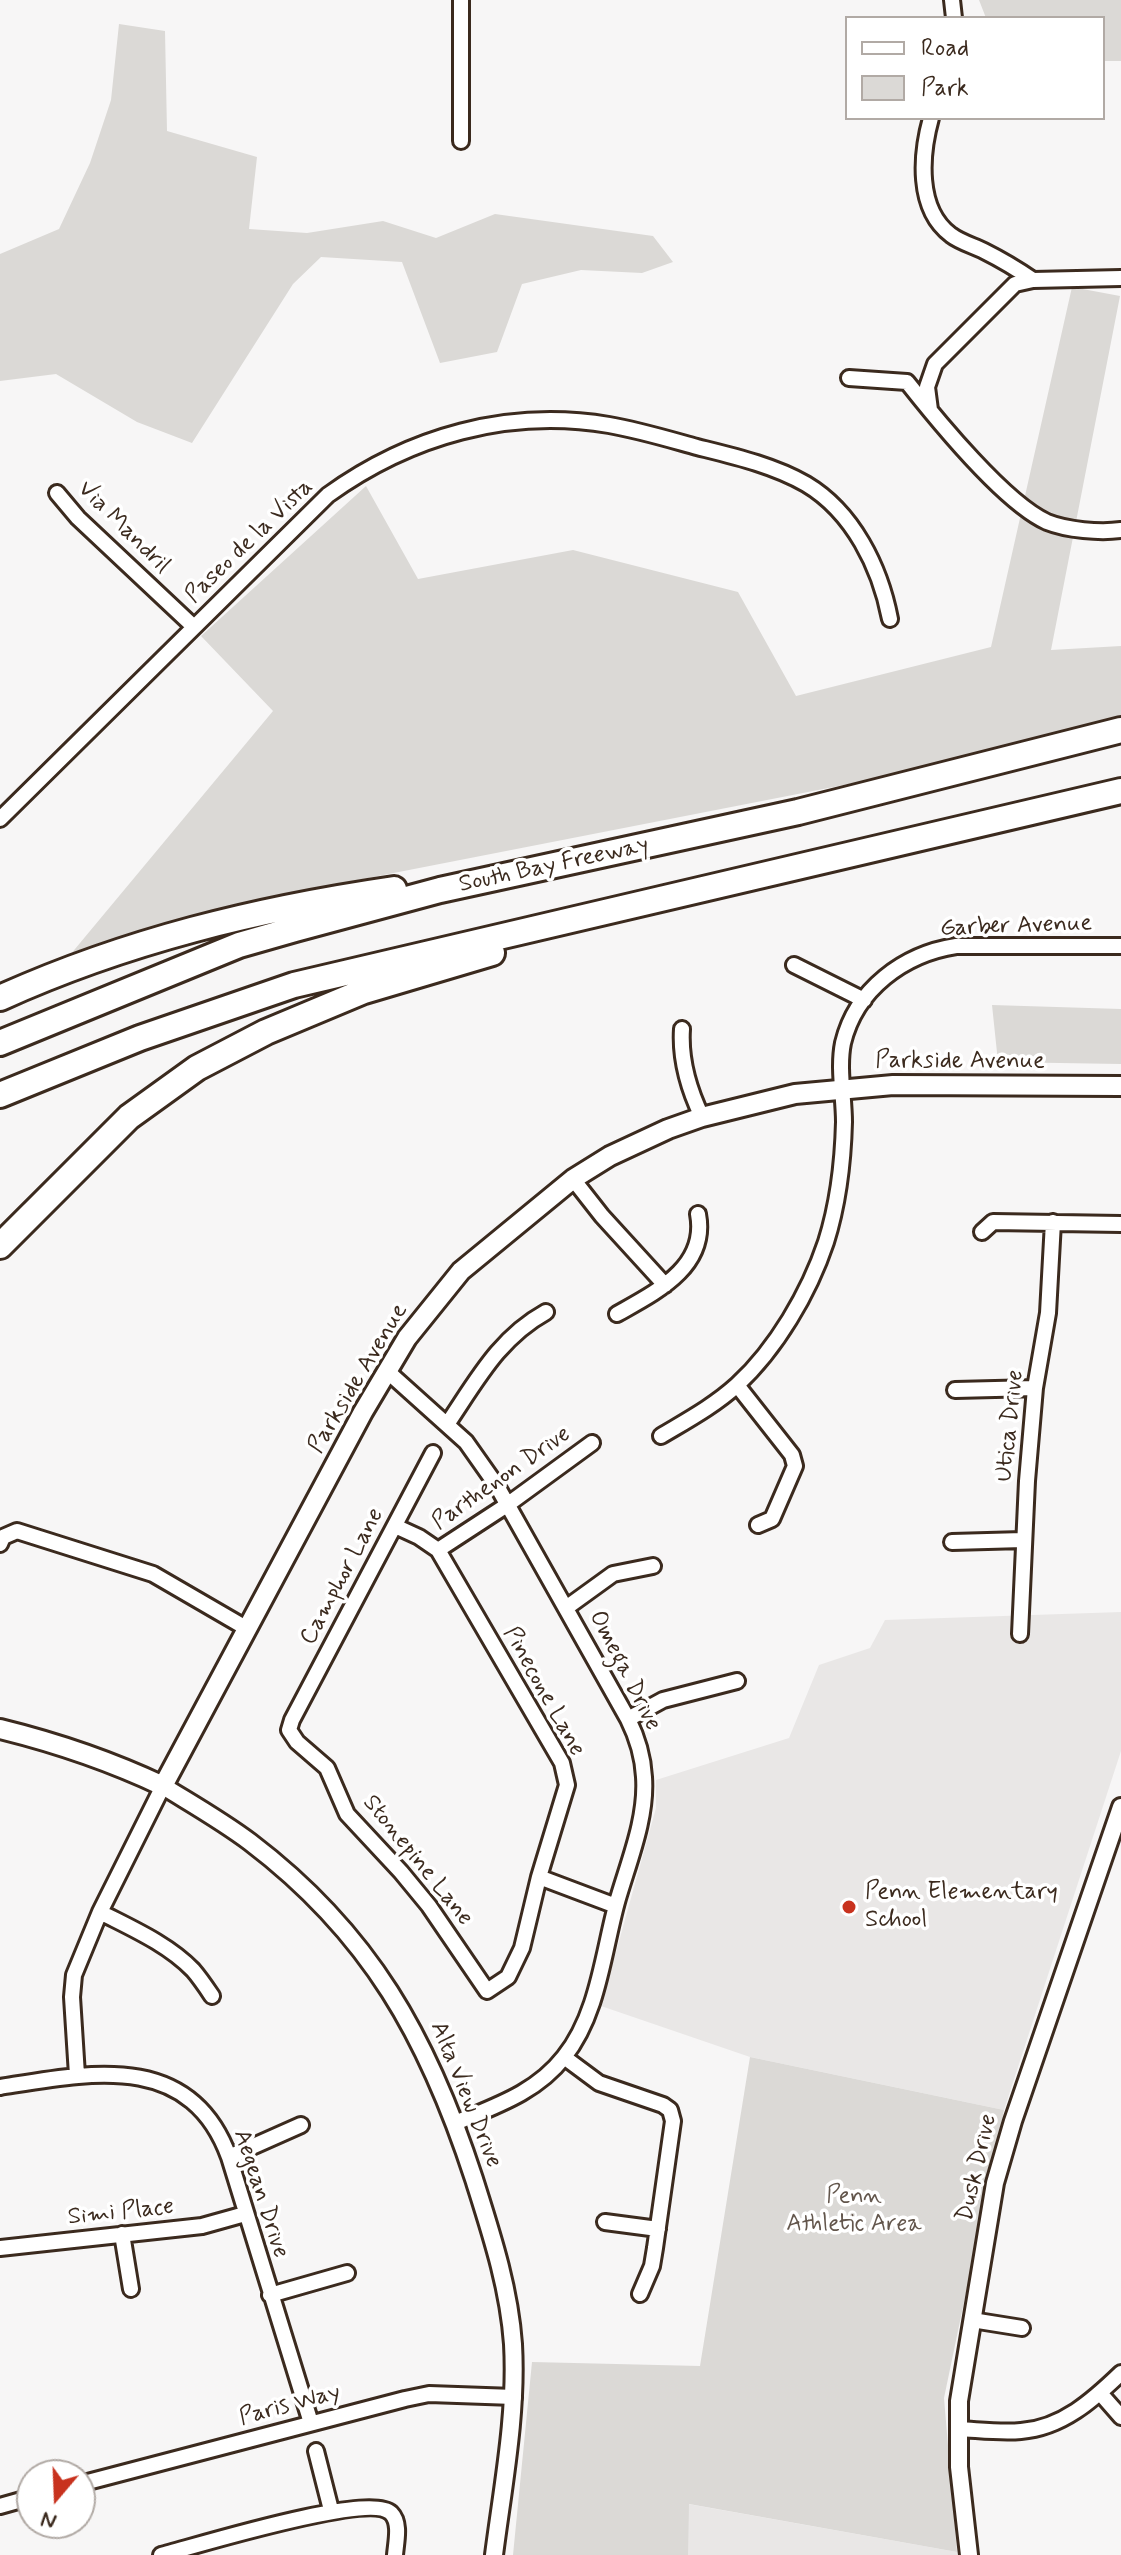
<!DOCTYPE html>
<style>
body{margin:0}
#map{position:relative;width:1121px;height:2555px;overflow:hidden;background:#f7f6f6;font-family:Mynerve,sans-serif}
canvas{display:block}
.legend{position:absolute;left:845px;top:16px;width:260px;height:104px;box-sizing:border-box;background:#fff;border:2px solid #b1aaa5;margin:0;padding:10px 14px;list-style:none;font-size:24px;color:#3b2a1e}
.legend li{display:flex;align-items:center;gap:16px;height:40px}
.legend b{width:40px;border:2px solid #b1aaa5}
.north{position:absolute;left:16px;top:2459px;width:80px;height:80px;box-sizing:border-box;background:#fff;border:2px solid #b1aaa5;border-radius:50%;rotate:199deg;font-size:22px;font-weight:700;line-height:32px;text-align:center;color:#3b2a1e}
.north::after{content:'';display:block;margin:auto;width:28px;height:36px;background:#c8321e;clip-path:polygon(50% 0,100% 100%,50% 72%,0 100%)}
</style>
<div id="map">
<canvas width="1121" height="2555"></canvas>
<ul class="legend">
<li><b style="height:10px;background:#fff"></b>Road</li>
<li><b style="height:22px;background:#dbd9d6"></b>Park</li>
</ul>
<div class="north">N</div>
</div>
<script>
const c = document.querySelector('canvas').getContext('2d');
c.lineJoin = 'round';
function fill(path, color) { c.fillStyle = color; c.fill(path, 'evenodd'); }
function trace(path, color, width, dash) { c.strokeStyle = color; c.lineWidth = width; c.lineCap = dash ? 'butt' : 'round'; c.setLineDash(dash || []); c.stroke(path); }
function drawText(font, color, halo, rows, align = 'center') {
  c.font = font + ' Mynerve,sans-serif'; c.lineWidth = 7; c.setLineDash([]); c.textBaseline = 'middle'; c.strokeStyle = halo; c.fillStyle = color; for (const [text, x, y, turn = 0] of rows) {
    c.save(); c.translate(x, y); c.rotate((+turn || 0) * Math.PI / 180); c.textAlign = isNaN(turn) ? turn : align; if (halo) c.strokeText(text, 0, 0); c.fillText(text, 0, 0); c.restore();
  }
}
fill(new Path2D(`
 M1121,1612v139l-117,359 -254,-53 -149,-51 55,-198v-28l133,-42 30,-73 51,-17 15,-28z
 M688,2504l269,48v3h-269z`), '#e9e7e6');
fill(new Path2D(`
 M979,0h142v61h-18v-43h-117z
 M119,24l46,7 2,100 90,26 -8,72 58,4 76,-12 53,17 59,-24 158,22 20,26 -31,11 -61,-3 -59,14 -25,68 -57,11 -38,-101 -81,-5 -28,27 -101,159 -55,-21 -81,-48 -56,7v-127l59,-25 31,-66 21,-63z
 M1072,287l48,9 -69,354 70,-4v76l-134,35 -665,130 -252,68 203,-244 -72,-75 165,-150 52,93 155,-29 165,42 58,104 195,-49z
 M992,1005l129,4v55l-123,-2z
 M750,2057l254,53 -60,288 13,154 -268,-48 -1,51h-175l19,-193 168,4z`), '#dbd9d6');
const minor = new Path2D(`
 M461,0v141
 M952,0l2,18
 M931,118c-10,36 -15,91 20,117 9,7 23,11 33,16 18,9 33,18 49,29
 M849,378l58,4c30,38 98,121 140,140 20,8 53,11 74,8
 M930,410l-3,-23 8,-23 80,-80 18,-4 88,-2
 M57,493l21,25 116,109
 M0,819l328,-324c82,-59 180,-87 281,-70 29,5 59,14 88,22 36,9 76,18 109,37 47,28 74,83 84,135
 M794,965l70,35
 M682,1029c-2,30 7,61 20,88
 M573,1179l29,37 63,69
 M982,1232l11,-10 128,2
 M617,1314c39,-22 91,-47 81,-100
 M387,1371l79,71 31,44 131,233c9,18 15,38 16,58 3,42 -16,86 -27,125 -14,51 -19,113 -53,155 -28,36 -69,49 -109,66
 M737,1385l55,70 3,11 -23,53 -14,6
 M955,1390l80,-2
 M448,1423c29,-43 51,-85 98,-111
 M661,1436c25,-15 53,-30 76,-51 39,-36 72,-92 89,-143 12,-38 17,-80 18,-120 0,-25 -6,-54 -1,-79 13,-54 61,-89 113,-97h165
 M395,1526l24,11 19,13 124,213 5,22 -28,92 -17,71 -14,29 -21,14 -58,-85 -28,-34 -54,-58 -20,-46 -30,-26 -8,-12 3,-10 141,-267
 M952,1542l71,-2
 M0,1544l3,-7 14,-6 136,43 93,54
 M438,1550l69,-45 85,-62
 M566,1608l47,-34 40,-8
 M1020,1634l7,-153 8,-93 13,-75 5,-91
 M628,1719l35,-19 74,-19
 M539,1877l77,29
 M100,1912c31,16 68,32 93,58 7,8 13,17 19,26
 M564,2057l35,26 64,22 7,5 3,11 -18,127 -3,18 -12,28
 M77,2075l-5,-78 2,-22 26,-63 63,-126
 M0,2087c88,-14 190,-37 229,70l82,266
 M229,2157l72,-32
 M605,2222l53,7
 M122,2234l9,55
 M0,2248l202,-22 43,-12
 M270,2295l77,-22
 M972,2320l50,8
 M1100,2393l21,24
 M959,2429c20,1 42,4 62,2 41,-3 72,-31 100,-58
 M316,2451l15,59
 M80,2484l325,-85 24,-5 85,3
 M0,2506l32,-9
 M161,2555c35,-9 208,-63 230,-42 10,10 5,29 4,42`);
const tertiary = new Path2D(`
 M163,1786c29,18 59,35 87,56 120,91 178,196 224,337 17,54 35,108 39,165 4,70 -10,141 -19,211
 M969,2555l-10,-88v-66l36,-218 18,-62 108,-314`);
const secondary = new Path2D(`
 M0,1729c57,14 110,32 163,57l200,-374 44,-74 54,-67 112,-92 37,-23 58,-27 34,-12 93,-23 98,-9 228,1`);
const motorway = new Path2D(`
 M0,998c126,-57 257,-89 394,-109
 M0,1043l239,-98 56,-16 145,-39 358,-78 323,-82
 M0,1095l140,-57 154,-53 827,-194
 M0,1246l129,-129 68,-49 69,-36 98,-41 128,-38`);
trace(minor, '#3b2a1e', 20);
trace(tertiary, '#3b2a1e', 22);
trace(secondary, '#3b2a1e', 24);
trace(motorway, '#3b2a1e', 30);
trace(minor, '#fff', 14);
trace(tertiary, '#fff', 16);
trace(secondary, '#fff', 18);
trace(motorway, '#fff', 24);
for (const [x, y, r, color] of [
 [849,1907,8,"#c8321e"]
]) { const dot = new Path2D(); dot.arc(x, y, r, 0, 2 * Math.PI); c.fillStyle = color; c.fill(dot); trace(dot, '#fff', 3); }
drawText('24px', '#3b2a1e', '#fff', [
 ["Via Mandril",123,528,45],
 ["Paseo de la Vista",250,542,-44],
 ["South Bay Freeway",554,866,-12],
 ["Garber Avenue",1016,927,-2],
 ["Parkside Avenue",960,1062],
 ["Parkside Avenue",359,1379,-59],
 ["Utica Drive",1011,1426,-84],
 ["Parthenon Drive",502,1479,-35],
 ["Camphor Lane",343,1577,-62],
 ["Omega Drive",624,1671,63],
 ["Pinecone Lane",543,1692,61],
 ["Stonepine Lane",417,1861,51],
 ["Alta View Drive",465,2095,68],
 ["Dusk Drive",978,2168,-77],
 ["Aegean Drive",260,2194,72],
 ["Simi Place",121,2213,-6],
 ["Paris Way",290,2406,-15]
]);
drawText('24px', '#3b2a1e', '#fff', [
 ["Penn Elementary",865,1893],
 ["School",865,1921]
], 'left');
drawText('24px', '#63564c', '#fff', [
 ["Penn",854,2197],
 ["Athletic Area",854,2225]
]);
</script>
